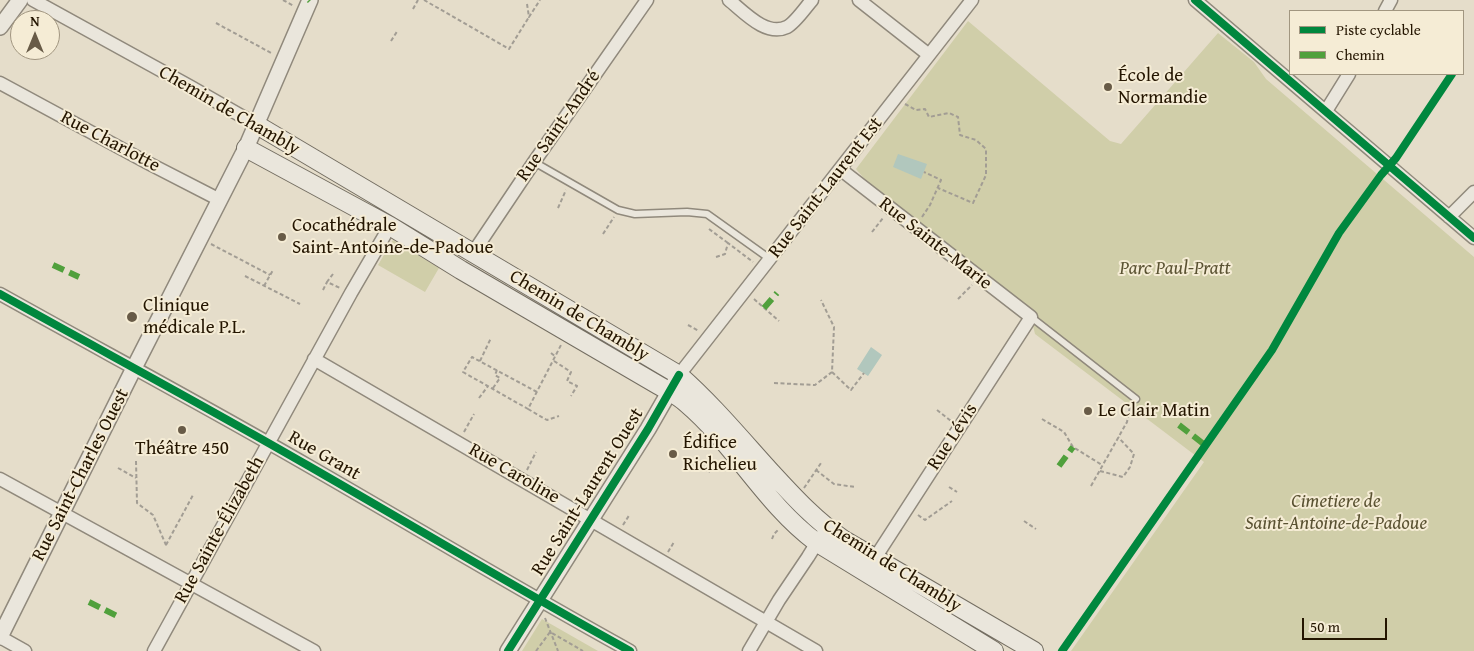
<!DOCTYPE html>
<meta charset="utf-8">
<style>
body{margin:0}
#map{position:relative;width:1474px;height:651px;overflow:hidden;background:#e5ddca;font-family:"Gentium Book Plus",serif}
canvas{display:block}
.legend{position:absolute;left:1289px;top:10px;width:175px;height:65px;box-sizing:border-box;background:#f5ecd5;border:1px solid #a19680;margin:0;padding:6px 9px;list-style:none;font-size:15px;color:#241500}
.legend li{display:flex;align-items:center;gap:10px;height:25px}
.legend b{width:25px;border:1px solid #a19680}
.north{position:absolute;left:10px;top:10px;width:50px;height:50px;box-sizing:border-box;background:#f5ecd5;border:1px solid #a19680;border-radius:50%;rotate:0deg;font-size:14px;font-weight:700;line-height:20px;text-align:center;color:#241500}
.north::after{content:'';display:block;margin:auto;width:18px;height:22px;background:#685b47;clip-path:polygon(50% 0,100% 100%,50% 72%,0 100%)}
.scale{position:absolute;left:1302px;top:618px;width:85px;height:22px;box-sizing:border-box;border:2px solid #241500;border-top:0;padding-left:6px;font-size:15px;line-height:18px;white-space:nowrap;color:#241500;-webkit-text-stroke:4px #f5ecd5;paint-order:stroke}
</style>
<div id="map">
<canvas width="1474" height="651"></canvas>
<ul class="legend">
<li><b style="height:6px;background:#00873e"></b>Piste cyclable</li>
<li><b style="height:6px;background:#50a03c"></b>Chemin</li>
</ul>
<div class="north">N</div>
<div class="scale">50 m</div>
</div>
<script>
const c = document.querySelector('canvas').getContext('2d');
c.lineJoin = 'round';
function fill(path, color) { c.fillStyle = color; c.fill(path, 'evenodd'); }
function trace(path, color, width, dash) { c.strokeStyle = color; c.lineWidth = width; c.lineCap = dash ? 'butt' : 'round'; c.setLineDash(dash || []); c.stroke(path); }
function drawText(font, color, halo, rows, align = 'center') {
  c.font = font + ' "Gentium Book Plus",serif'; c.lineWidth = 4; c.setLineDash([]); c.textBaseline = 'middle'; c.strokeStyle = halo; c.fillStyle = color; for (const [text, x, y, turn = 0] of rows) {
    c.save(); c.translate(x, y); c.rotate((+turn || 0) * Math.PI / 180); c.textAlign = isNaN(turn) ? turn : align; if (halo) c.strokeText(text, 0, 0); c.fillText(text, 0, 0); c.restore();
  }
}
fill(new Path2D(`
 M968,21l142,120 11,3 97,-111 36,29 12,17 208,178v394h-403l133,-189 -169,-128 -4,-17 -141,-108 -34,-40z
 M393,240l46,28 -14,24 -47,-27z
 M542,619l56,32h-76z`), '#d0cea9');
fill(new Path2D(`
 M898,154l29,10 -6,15 -28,-12z
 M871,347l11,8 -14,21 -11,-7z`), '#b1c7bd');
const service = new Path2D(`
 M534,162l84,48 17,4 52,-2 20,2 63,45
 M1031,317l105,82`);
const minor = new Path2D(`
 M33,0l158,87 66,38
 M729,0c15,12 37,37 58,27 8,-4 19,-20 25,-27
 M859,0l70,55
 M1195,0l279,238
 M1385,11l6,-11
 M0,83l148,80 72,37
 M1326,111l23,-37
 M840,169l191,148 -156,241
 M1449,217l25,-25
 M473,253l61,-91 113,-162
 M0,294c102,57 205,112 307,171 108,62 214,126 323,186
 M314,359l502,292
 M679,375l293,-375
 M0,479l314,172
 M0,637l25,14
 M154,651l197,-358 39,-67
 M749,651l30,-51 29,-43 13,-21`);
const tertiary = new Path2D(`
 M0,27l20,-27
 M0,637l134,-269 112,-220 64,-148
 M508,651l140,-222 31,-54`);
const secondary = new Path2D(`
 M257,125l422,250c34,30 62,64 92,97 23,25 45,49 73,68l190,111
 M246,148l144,78 71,44 197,115c10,6 21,11 29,19 48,41 78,100 129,138l178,109`);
trace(service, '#90897c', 9);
trace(minor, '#90897c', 15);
trace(tertiary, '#90897c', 18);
trace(secondary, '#746e62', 20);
trace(new Path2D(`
 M283,0l11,6
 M424,0l85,49 20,-32
 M527,4l2,13 11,-17
 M413,9l5,-9
 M216,23l57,31
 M391,41l7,-11
 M905,104l11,6 9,-1 4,8 20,-4 9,4 2,18 16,5 10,9v26l-13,28 -35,-15
 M558,208l8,-18
 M922,217l8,-12 11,-25 -17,-8
 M709,229l19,14
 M872,232l11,-14
 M603,234l11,-17
 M211,244l59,31
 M716,257l9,-3 3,-11 25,19
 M333,274l-6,8 13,6
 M245,276l55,28
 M264,286l9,-16
 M323,290l4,-8
 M754,299l25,22
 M958,299l14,-14
 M688,325l11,6
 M551,353l5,4
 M480,361l11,-23
 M554,361l17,11 -4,9 10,5 -6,10
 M832,372l19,18 13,-17
 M774,383l41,2 17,-13 2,-45 -13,-27
 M493,388l7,-10 -5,-3 2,-5
 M537,392l-65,-35 -9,15 65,37 33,-64
 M479,398l9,-12
 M528,409l19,11 12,-4
 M937,410l14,11
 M1042,419l22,13 9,15 29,18
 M464,432l10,-18
 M136,461l1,42 16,12 13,30
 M692,462l18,10
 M118,468l18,10
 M527,470l9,-18
 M816,470l18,14 21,3
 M1100,471l23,6 7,-10 4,-13 -16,-17
 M1091,486l36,-64 3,-16
 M949,487l8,5
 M804,488l17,-25
 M918,515l7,5 27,-19
 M1024,521l12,8
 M623,525l7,-11
 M772,539l2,-5 5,-5
 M166,545l27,-50
 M668,552l6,-10
 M545,618l13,33
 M536,651l14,-19 33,19`), '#a29d94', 2, [4, 2.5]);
trace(service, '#eae6dc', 6);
trace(minor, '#eae6dc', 12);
trace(tertiary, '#eae6dc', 15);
trace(secondary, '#eae6dc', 18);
trace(new Path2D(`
 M309,0l1,1
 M53,265l26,12
 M764,308l13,-15
 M1179,425l26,20
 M1059,466l14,-19
 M89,602l30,15`), '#50a03c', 6, [12, 6]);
trace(new Path2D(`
 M1195,0l279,238
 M0,294c102,57 205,112 307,171 108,62 214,126 323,186
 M508,651l140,-222 31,-54
 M1062,651l210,-301 67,-117 42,-58 15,-17 56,-84`), '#00873e', 8);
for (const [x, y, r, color] of [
 [1108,87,5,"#685b47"],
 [282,237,5,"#685b47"],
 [132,317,6,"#685b47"],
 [1088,411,5,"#685b47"],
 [182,430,5,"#685b47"],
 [673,454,5,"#685b47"]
]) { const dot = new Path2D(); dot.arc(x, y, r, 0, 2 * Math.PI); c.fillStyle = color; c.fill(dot); trace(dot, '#f5ecd5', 2); }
drawText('19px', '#241500', '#f5ecd5', [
 ["École de",1118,76],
 ["Normandie",1118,98],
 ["Cocathédrale",292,226],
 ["Saint-Antoine-de-Padoue",292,248],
 ["Clinique",143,306],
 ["médicale P.L.",143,328],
 ["Le Clair Matin",1098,411],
 ["Édifice",683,443],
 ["Richelieu",683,465],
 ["Théâtre 450",182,449,"center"]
], 'left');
drawText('19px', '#241500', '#f5ecd5', [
 ["Chemin de Chambly",229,111,30],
 ["Rue Saint-André",559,126,-55],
 ["Rue Charlotte",110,142,28],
 ["Rue Saint-Laurent Est",826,188,-52],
 ["Rue Sainte-Marie",935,244,38],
 ["Chemin de Chambly",579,316,31],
 ["Rue Lévis",953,437,-57],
 ["Rue Grant",324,456,30],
 ["Rue Caroline",514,474,30],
 ["Rue Saint-Charles Ouest",81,475,-63],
 ["Rue Saint-Laurent Ouest",588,492,-58],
 ["Rue Sainte-Élizabeth",220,530,-61],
 ["Chemin de Chambly",892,566,32]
]);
drawText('italic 19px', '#5a5232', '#f5ecd5', [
 ["Parc Paul-Pratt",1175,269],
 ["Cimetiere de",1336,502],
 ["Saint-Antoine-de-Padoue",1336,524]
]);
</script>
